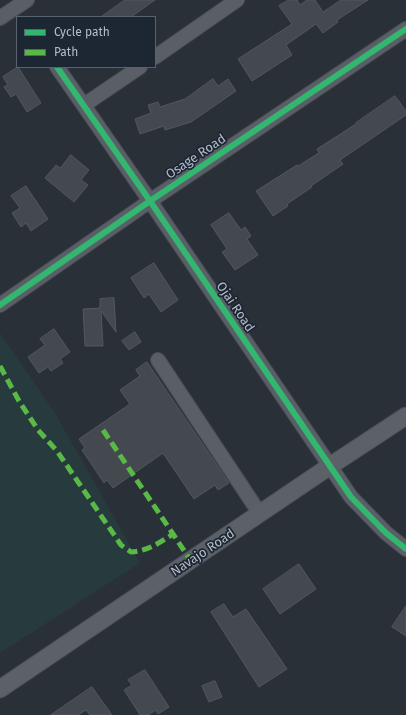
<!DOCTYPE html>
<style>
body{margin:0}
#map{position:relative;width:406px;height:715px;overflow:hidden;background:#2a3038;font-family:"Fira Sans",sans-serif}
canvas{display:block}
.legend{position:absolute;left:16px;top:16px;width:140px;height:52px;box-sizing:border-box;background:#1d2633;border:1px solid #59626f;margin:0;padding:5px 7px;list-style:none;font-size:12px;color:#b4bcc9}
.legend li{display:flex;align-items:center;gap:8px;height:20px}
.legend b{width:20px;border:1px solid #59626f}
</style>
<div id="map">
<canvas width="406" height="715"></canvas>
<ul class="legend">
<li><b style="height:5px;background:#33b770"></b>Cycle path</li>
<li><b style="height:5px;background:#58b947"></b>Path</li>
</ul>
</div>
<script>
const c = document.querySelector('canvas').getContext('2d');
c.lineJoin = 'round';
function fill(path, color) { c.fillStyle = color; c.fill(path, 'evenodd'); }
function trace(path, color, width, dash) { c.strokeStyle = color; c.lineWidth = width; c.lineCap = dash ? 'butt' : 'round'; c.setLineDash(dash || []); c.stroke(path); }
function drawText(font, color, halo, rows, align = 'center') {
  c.font = font + ' "Fira Sans",sans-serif'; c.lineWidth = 3.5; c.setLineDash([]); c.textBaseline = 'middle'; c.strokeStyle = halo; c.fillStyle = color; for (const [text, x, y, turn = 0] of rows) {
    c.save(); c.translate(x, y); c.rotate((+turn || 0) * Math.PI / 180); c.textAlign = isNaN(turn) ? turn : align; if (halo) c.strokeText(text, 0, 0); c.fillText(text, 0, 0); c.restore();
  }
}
fill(new Path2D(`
 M0,333l55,80 85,150 -140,90z`), '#273a3e');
const building = new Path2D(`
 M125,0h30l-24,17h-30z
 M289,0h8l3,5 7,-5h8l8,12 18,-12h27l-31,20 1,2 -15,11 -7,-9 -30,21 6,10 -40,26 -14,-22 54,-35 -13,-18z
 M18,67l23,36 -14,9 -11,-18 -5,3 -7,-10 4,-2 -5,-8z
 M213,79l5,7 10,-7 8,12 -45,31 -26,8 -1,-4 -24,8 -5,-15 16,-6 -3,-8 10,-3 2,5 25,-8z
 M395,96l11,15v4l-66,45 3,4 -32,22 1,1 -25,17 1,2 -15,10 -17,-25 41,-26 1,1 21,-13 -2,-4 39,-25v-1z
 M71,155l18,15 -8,10 7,5 -14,17 -29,-24 11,-13 4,3z
 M26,186l22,33 -17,12 -5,-8 -5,4 -9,-14 8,-5 -9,-12z
 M229,213l12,17 4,-3 6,9 -4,3 11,16 -23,15 -13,-18 5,-3 -16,-24z
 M154,263l24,37 -17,12 -12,-18 -5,4 -13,-20z
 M114,298l2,34 -15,-21 2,35h-18l-2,-37 17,-1v-9z
 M54,329l16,23 -10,7 3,4 -12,8 -3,-4 -9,6 -11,-16 17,-12 -5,-6z
 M135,332l6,10 -12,8 -7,-9z
 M147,362l82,121 -11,7 -3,-5 -21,14 -31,-46 -50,35 -6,-8 -3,3 -22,-33 3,-2 -6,-9 51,-35 -10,-14 20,-14 -4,-6z
 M299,564l17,25 -36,25 -17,-25z
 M224,604l9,13 13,-8 41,60 -28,18 -48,-75z
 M406,606v30l-14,-9z
 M145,670l24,37 -11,7 -2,-4 -8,5h-8l-16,-25 8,-5 -4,-5z
 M215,681l7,16 -13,5 -7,-16z
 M92,687l20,28h-22l-4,-5 -8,5h-27z`);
fill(building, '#444950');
trace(building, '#52575f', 1);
const minor = new Path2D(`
 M0,18l27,-18
 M155,57l82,-57
 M57,67l93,134 201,296 35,36 20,16
 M84,105l56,-38
 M0,305l150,-104 256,-172
 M158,360l102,154`);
const major = new Path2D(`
 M0,689l330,-223 76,-50`);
trace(minor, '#484c53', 16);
trace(major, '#484c55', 19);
trace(minor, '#5a5e66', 14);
trace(major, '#5c6168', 17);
trace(new Path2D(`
 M0,366l19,35 19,29 19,21 64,94 10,7c17,-1 28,-9 42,-18l18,27
 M103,430l70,104`), '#58b947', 5, [10, 5]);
trace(new Path2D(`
 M57,67l93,134 201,296 35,36 20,16
 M0,305l150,-104 256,-172`), '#33b770', 6);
drawText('13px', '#b4bcc9', '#1d2633', [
 ["Osage Road",196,157,-34],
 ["Ojai Road",235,307,56],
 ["Navajo Road",203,553,-34]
]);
</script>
